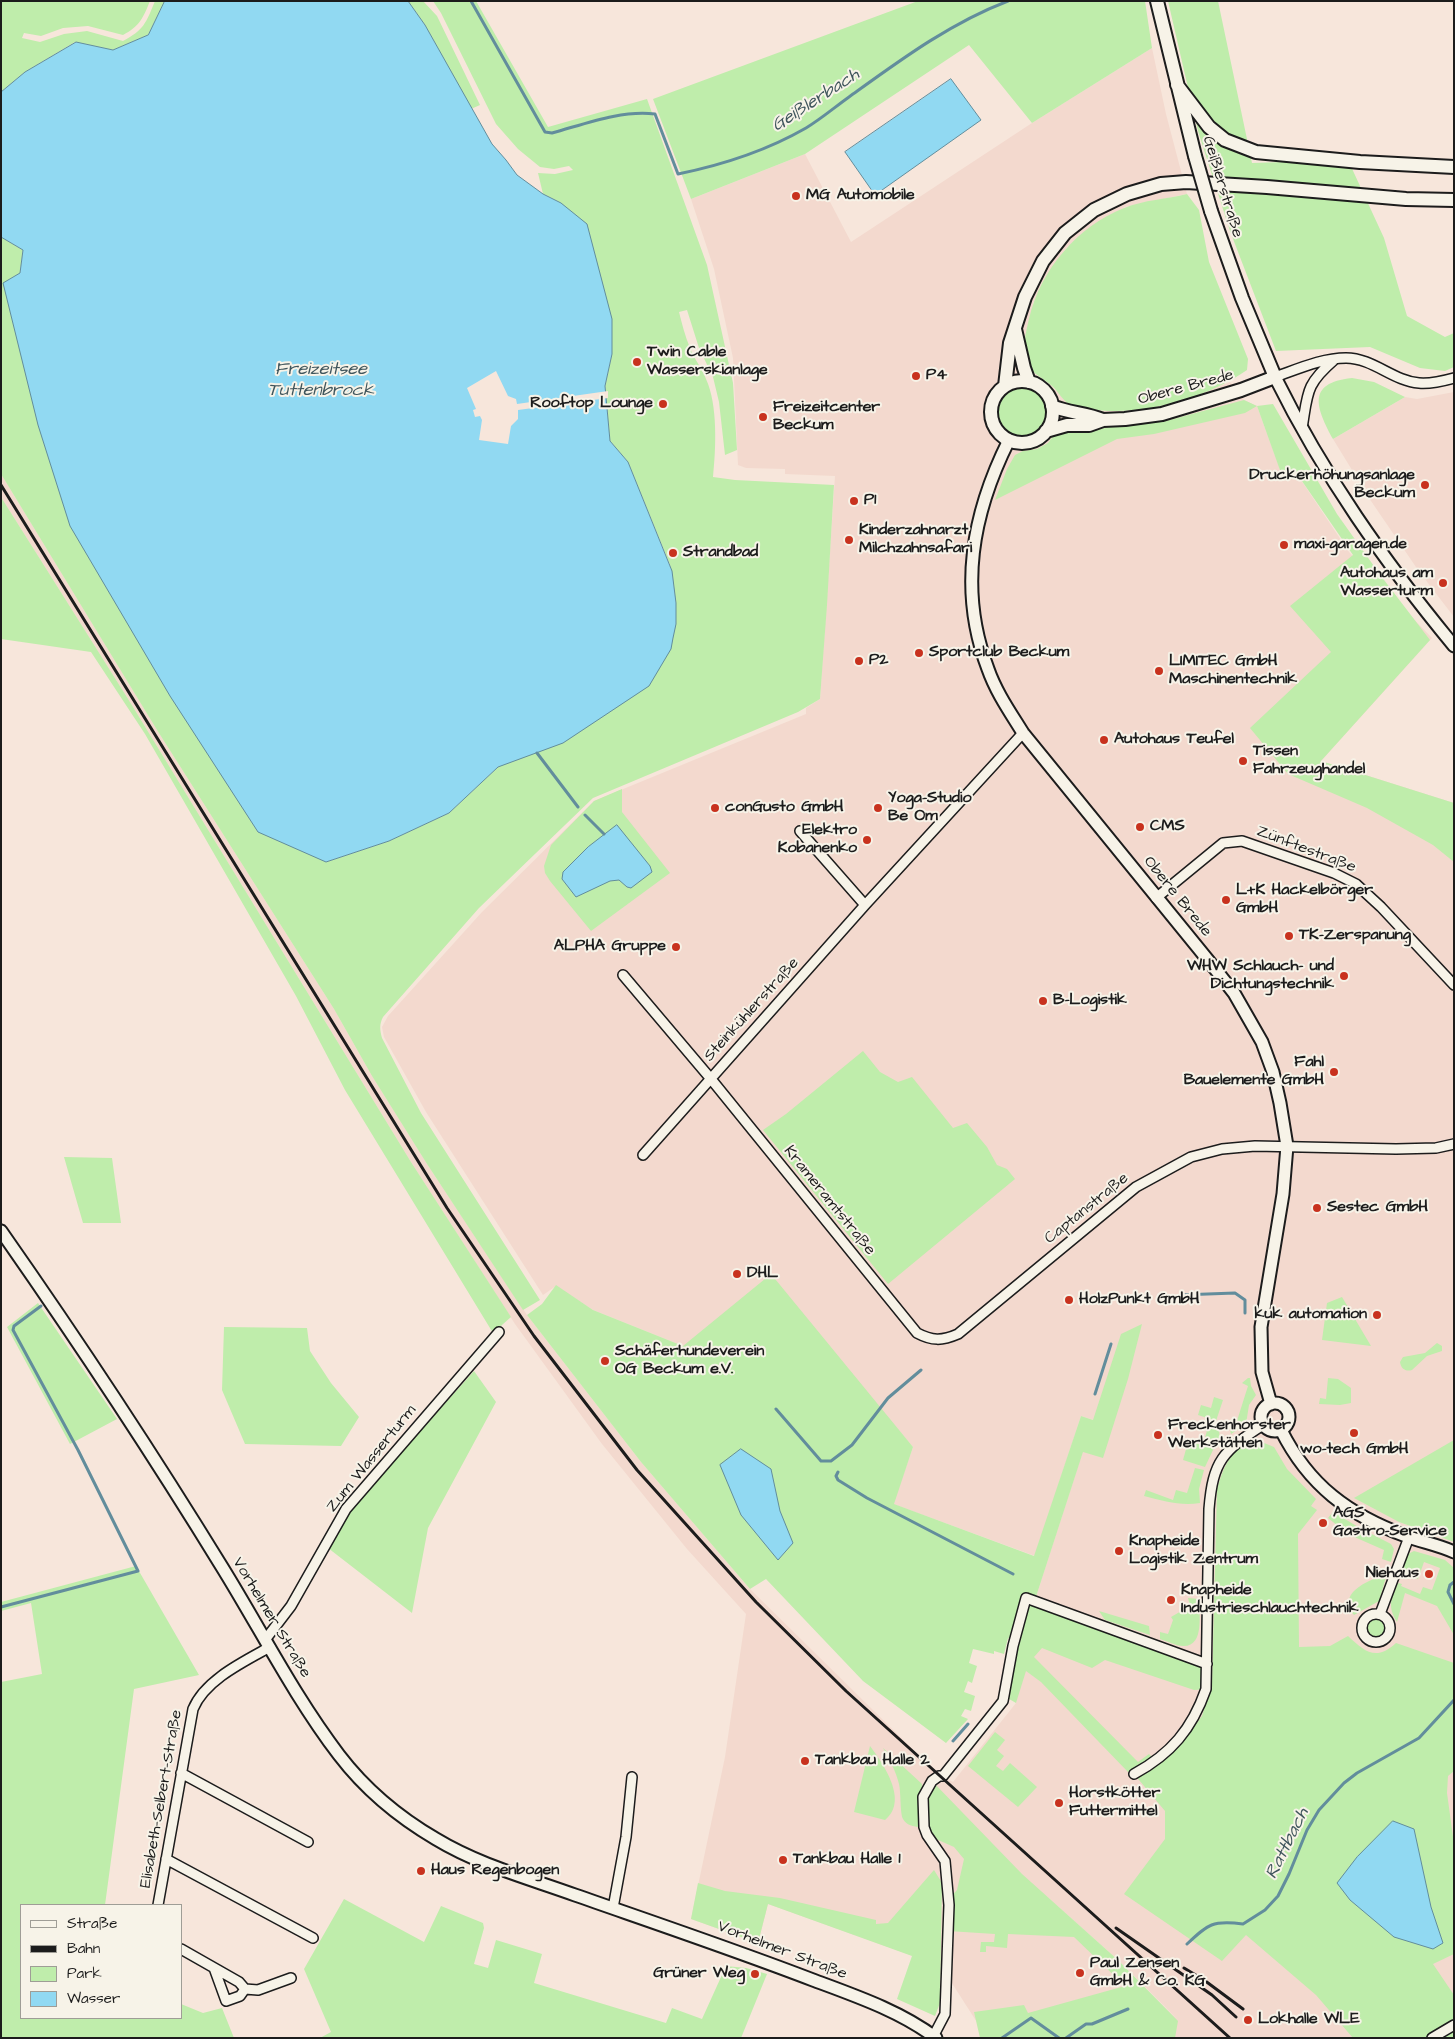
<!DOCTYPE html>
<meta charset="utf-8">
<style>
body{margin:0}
#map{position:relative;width:1455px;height:2039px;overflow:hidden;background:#f7e6db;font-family:"Architects Daughter",sans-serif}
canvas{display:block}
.frame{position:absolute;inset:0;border:2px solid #1c1c1c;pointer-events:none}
.legend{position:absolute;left:20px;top:1904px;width:162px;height:115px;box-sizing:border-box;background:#f7f3e8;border:1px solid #9f9d96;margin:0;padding:6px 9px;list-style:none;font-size:15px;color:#1c1c1c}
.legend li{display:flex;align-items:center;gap:10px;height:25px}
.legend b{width:25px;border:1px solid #9f9d96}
</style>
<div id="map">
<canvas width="1455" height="2039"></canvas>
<div class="frame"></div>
<ul class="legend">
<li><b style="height:6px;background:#f7f3e8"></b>Straße</li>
<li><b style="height:6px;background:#1c1c1c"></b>Bahn</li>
<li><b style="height:14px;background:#bfedab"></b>Park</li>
<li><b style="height:14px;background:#91d9f2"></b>Wasser</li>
</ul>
</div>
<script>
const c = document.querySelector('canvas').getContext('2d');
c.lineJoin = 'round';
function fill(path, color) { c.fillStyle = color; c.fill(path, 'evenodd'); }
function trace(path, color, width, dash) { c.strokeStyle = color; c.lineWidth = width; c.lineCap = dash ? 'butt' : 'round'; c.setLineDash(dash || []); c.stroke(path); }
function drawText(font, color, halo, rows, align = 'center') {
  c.font = font + ' "Architects Daughter",sans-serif'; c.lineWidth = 4; c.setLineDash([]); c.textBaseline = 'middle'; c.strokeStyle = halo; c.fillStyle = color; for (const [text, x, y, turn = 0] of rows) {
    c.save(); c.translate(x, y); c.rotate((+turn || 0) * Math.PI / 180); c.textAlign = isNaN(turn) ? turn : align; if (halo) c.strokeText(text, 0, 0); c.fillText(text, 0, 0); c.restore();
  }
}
fill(new Path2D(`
 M1152,48l14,66 21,80 -62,13 -58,40 -17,25 -17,31 1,70 18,13 18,19 27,6h39l50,-12 44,-17 14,18 13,6 24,66 14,-1 54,81 83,86 -111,123 133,42v637l-55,82 55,20v496h-467l-46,-72 -173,-62 -10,39 -67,-24 34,-162 21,-143 -59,-65 -85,-105 -87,-120 -104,-162 -281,-460 -129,-205v-23l156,256 177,279 38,67 55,88 100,151 114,147 109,127 187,184 16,9 63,-79 5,-60 72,-223 -12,-4 -46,140 -142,-52 20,-57 -22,-25 -208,-76 -90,-36 -37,-24 -13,9 -117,-183 -42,-75 -2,-10 6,-11 94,-104 112,-111 212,-87v-6l14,-9 15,-223 -50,-2v-5l-39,-1 -8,-3 -5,-107 -19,-89 -23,-70 114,-45 46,88 181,-119zM1044,1894l74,66 60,60z
 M1454,392v225l-36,-47 -47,-69 -38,-62 72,-42 12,2z`), '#f3d9ce');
fill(new Path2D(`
 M1,1h149c-7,17 -10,25 -27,34l-35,-9 -25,2 -22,8 -17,-3 -2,5 18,4 24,-8 23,-3 36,10c21,-11 23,-18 32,-40h10l-17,34 -35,15 -38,-8 -50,30 -24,20z
 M408,1h15l14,15 43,89 -9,4 -46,-84z
 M433,1h43l72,126 99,-28 60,166 26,118 4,67 -12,5 -6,-53 -6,-25 -14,-29 -12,-38 -8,2c3,12 6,24 11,36 4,11 12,20 16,31 12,26 10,70 7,98l22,3 99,5 -7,120 -7,94 -22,13 -205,86 -114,110 -96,109c-4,8 -3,13 -1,21l39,75 119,187 -17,10 -96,-146 -55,-88 -38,-67 -177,-279 -156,-256v-237l22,13 -3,23 -16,10 17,69 305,510 63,-21 60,-28 49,-46 178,-143v-21l-6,-38 -42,-103 -18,-21 -5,-55 7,-32 -51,-151 -18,-9 -5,-21 17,1 18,-4 -4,-4 -15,3 -14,-2 -22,-18 -22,-25 -55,-111z
 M918,1h227l7,47 -120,75 -63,-78 -164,109 -114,45 -38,-100z
 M1168,1h50l34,162 96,-3 36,78 23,78 38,21 9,-4v34l-9,4 -25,-3 -50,-21 -94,4 -46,-120 -32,-100z
 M1187,194l12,16 10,52 39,97 -1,11c-41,29 -112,49 -162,38 -4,-1 -11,-1 -15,-3 -7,-4 -12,-14 -18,-19 -9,-8 -19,-11 -25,-23 -6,-13 -1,-31 2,-44 11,-49 49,-93 95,-111 20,-8 43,-9 63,-14z
 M1352,378l22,4 31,15 -72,42c-16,-30 -28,-56 19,-61z
 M997 413a25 25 0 1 1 50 0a25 25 0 1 1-50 0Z
 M1244,400l13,6 16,-2 64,110 44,62 49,64 -109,121 133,42v59l-21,-17 -66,-37 -79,-34 -38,-46 81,-76 -41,-46 63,-51 -58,-84 -14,2 -24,-67 -12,7 -91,21 -37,5 -122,61 12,-31 8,-14 8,-4 14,-2 11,-6 6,-8 12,-3 33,-3 36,-7h27z
 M1,497l129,205 281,460 100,155 -18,16 -148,-243 -49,-94 -151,-262 -54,-82 -90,-13z
 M622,789v23l48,61 -79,58 -41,-50 -5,-8 -1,-7 7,-21 43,-44z
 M863,1051l17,21 18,10 14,-5 41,51 14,-5 20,24 10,18 10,4 8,10 -127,105 -125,-154 23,-16z
 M64,1157l48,1 9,65h-38z
 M771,1274l142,173 -19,57 140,52 47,-140 12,4 28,-86 21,-10 -14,55 -25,79 -20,-6 -50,154 174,58 -1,25 -12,1 -89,-30 -13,8 -50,-20 -8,9 104,105 11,-8 7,7 23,-15 23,-30 10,-33 5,-194c8,-26 12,-35 35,-51l22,9 13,22 29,30 -5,7 6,4 -19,24 1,113 31,-1 18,-10c16,15 28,26 48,7l58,20v108l-6,5 -1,17 7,51v110l-21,10 21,31v43h-101l-37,-43 -70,-60 -24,26 -98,-67 41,-55v-28l-31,-37 18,-11 -24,9 -87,-90 -15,-11 -10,32 -12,-7 14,-54 -10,-4 -4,16 -10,-3v3l-21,-5 -4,14 8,3 -5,17 -4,-2 -4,11 11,4 -4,15 -6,-2 -4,7 7,3 -22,24 -83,-62 -97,-102 -16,10 -109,-127 -114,-147 15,-11 14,-19 37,25 90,36z
 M1342,1297l29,49 -49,-6 5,-37z
 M38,1303l79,116 -47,25 -63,-117z
 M224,1327l83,1 3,23 21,32 28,34 -18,29 -96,-2 -23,-54z
 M1437,1343l5,3v5l-15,5 -15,14c-6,2 -11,-1 -12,-8l3,-5 22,-4z
 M474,1371l22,31 -68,126 -16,85 -84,-65 20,-36z
 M1248,1378h2l1,8 5,9 -7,10 -3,19 -15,10 -2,-9 6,2 13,-41 -6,-3z
 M1328,1378l10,1 13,9v15l-11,2 -21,-1 1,-6 6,1z
 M1214,1397l9,3 -7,21 -18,-6 3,-10 10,3z
 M1208,1427l11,2 1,13 -7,8 -8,17 -22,-7 5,-18 15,3z
 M1454,1440v102l-55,-20 -45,-24z
 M1195,1468l9,2 -5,19 1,14c-20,3 -36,-2 -56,-7l2,-6 27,10 3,-10 11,3z
 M1333,1512l27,16 31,16 3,5 -3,13 -9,-3 2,-9 -41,-18v-2l-15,-12z
 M1414,1551l31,9 9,8v67l-17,-29 -32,-13 -8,29c-10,-17 -6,-22 1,-39l4,1 -1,2 19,8 3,-7 9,3 8,-22 -16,-6 -6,17 -16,-6 6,-19z
 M136,1566l63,109 -65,14 -29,216h-84v113h160v-14l22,9 19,-5 12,30h-233v-356l41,-8 -11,-71 -30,8v-9z
 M1387,1574l-8,27 -25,14c-18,-23 16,-35 33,-41z
 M1188,1598l11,1c0,14 6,48 -16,47 -7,0 -16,-5 -23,-7v-7l8,2 5,-14 -2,-3 19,-11z
 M1099,1611l50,15 1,9 -45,-15z
 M1367 1628a9 9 0 1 1 18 0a9 9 0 1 1-18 0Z
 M995,1732l10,8 -8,10 7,6 -8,10 7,5 7,-8 27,24 -19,20 -50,-41z
 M870,1746c14,19 39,55 15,74l-31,-8z
 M883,1748l39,36 -2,43c-6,0 -14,-2 -17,-8 -3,-5 -2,-27 -4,-35 -3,-13 -10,-25 -16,-36z
 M932,1781l90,93 96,86 60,61 -3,17h-195l-6,-26 50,-7 4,8 97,-27 -51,-49 -66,-3 -1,14 -21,-2v6h-6l1,-10h13l1,-8 -47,-3 1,-32 8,-9 7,-31 -10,-12 -27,-12 -4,-38z
 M934,1870l8,13 -2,120 -5,13 -38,-17 15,-43 -144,-52 -10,39 -67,-24 7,-36 27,8 55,7 96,22v4l12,-1z
 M344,1899l80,43 17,-36 42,17 1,5 -10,36 14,4 8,-28 46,14 -8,29 132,40 6,-15 30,11 24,-53 20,2 21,6 -26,64h-421l11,-6 -27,-63z`), '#bfedab');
const water = new Path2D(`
 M165,1h243l17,24 67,119 14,16 11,15 26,19 18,9 26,21 25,95v35l-7,32 5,55 18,21 44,109 4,32v21l-3,14 -2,11 -22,37 -86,57 -65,24 -49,46 -60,28 -63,21 -68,-30 -88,-136 -100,-170 -32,-101 -35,-142 17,-10 3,-23 -22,-13v-145l24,-20 51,-30 37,8 35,-15z
 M951,79l30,41 -106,75 -30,-43z
 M617,825l33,41 2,6 -21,16 -4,-1 -8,-7 -9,1 -34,16 -14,-18 1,-7 25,-25z
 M741,1449l30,20 9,42 13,32 -15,17 -37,-45 -21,-50z
 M1393,1821l21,8 17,78 12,36 -10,6 -39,-12 -44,-37 -13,-17 20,-26z`);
fill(water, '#91d9f2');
trace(water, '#628d9c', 1);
fill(new Path2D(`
 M496,371l12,25 8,3 1,5 91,-13v7l-90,12v9l-7,7 -3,18 -29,-4 3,-20 -2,-4 -5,1 -2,-7 3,-1 -9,-21z`), '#f7e6db');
trace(new Path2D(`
 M471,1l74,131 7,1c33,-9 68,-23 103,-19l23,60c44,-9 88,-23 128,-46 15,-9 29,-21 43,-31 50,-36 101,-74 159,-96
 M537,753l41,54
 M585,815l19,19
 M1177,1301l3,-6 55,-2 10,7v13
 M1095,1394l16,-50
 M776,1409l45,52h10l21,-16 36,-47 33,-28
 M838,1472l-2,4 2,4 29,18 146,76
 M1454,1582l-4,3 -2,7 6,12
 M1,1607l137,-36 -60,-121 -65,-120 1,-4 27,-20
 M953,1741l15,-17
 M1187,1944c21,-20 26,-24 56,-20l22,-14 13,-14 11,-22 18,-44 12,-20 25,-27 13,-10 62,-35 35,-38
 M1002,2038l29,-20 28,20
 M1066,2038l20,-14h6l36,-15`), '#628d9c', 3);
const street = new Path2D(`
 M1275,377c23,-8 47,-19 71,-19 27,0 47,23 73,25 11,1 24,-2 35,-5
 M1302,428c6,-35 3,-43 32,-68
 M800,831l65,74
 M1156,898l67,-55 19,-2 92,32 22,11 25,23 73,78
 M623,975l88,104 206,254c15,8 25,8 41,1l178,-147 55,-30 31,-8 33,-3 141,3 40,-1 18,-4
 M643,1155l222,-250 158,-172
 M1362 1628a14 14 0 1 1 28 0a14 14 0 1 1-28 0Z
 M1380,1614l29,-77
 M265,1640l26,-34 55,-97 153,-177
 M181,1773l127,69
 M1134,1774c37,-20 58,-45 72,-85l3,-180c4,-49 14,-58 54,-84
 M166,1859l147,79
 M158,1905l35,-196c12,-29 50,-47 77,-62
 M613,1908l13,-71 6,-60
 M181,1949l58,33 6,7 -5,7 -14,5 -12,-33
 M245,1989l13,1 33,-12
 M934,2035l11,-21 4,-109 -4,-44 -18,-26 -3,-8 -1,-30 9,-16 7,-5h4l60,-75 10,-55 13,-48 181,66
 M1432,2038l22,-13`);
const secondary = new Path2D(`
 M1275,377c49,99 109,184 179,269
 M1009,440c-37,74 -51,150 -21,229 8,23 22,43 35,64l189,232 22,28 28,49 11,30 7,31 7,43 -4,48 -22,133 1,45 9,32
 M1,1231c77,110 151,222 221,336 39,63 72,129 117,188 26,34 61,63 97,84 43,26 92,39 139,56 80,28 160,55 238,85 43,16 87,31 123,58
 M1261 1417a14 14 0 1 1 28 0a14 14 0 1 1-28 0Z
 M1281,1430c28,56 68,85 125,106 16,6 33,9 48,16`);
const primary = new Path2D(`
 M1157,1l38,155
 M1177,85l32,42 16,13 31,12 104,10 94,5
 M1015,329l9,39 5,14
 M991 412a31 31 0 1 1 62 0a31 31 0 1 1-62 0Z
 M1005,386l5,-43 15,-46 18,-36 22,-28 29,-23 33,-16 34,-10 25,-2 81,5 139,12 48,1
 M1052,406c16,7 34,7 51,14
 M1046,431l21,-6h22l14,-5 22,-1 37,-5 79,-24 34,-13 -33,-79 -31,-87`);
trace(street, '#1c1c1c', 12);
trace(secondary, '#1c1c1c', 15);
trace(primary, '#1c1c1c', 16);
trace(street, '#f7f3e8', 9);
trace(secondary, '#f7f3e8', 11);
trace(primary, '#f7f3e8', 12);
trace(new Path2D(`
 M1,485l446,723 87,128 103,134 119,132 90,89 384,347
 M1116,1928l96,67 24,22
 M1184,1968l20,12 39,29`), '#1c1c1c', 3);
const primaryBridge = new Path2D(`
 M1195,156l16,55`);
trace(primaryBridge, '#1c1c1c', 16, []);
trace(primaryBridge, '#f7f3e8', 12);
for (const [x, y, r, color] of [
 [796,196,5,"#c8321e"],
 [637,362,5,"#c8321e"],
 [916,376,5,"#c8321e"],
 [663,404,5,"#c8321e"],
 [763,417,5,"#c8321e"],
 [1425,485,5,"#c8321e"],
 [854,501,5,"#c8321e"],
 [849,540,5,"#c8321e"],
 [1284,545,5,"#c8321e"],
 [673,553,5,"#c8321e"],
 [1443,583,5,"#c8321e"],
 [919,653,5,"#c8321e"],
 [859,661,5,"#c8321e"],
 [1159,671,5,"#c8321e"],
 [1104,740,5,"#c8321e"],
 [1243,761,5,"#c8321e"],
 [715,808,5,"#c8321e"],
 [878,808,5,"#c8321e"],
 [1140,827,5,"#c8321e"],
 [867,840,5,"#c8321e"],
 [1226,900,5,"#c8321e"],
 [1289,936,5,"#c8321e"],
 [676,947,5,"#c8321e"],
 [1344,976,5,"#c8321e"],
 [1043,1001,5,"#c8321e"],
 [1334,1072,5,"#c8321e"],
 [1317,1208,5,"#c8321e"],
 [737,1274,5,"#c8321e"],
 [1069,1300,5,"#c8321e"],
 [1377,1315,5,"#c8321e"],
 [605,1361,5,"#c8321e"],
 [1354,1433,5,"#c8321e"],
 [1158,1435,5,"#c8321e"],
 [1323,1523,5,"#c8321e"],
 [1119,1551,5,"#c8321e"],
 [1429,1574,5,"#c8321e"],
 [1171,1600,5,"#c8321e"],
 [805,1761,5,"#c8321e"],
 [1059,1803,5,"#c8321e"],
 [783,1860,5,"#c8321e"],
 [421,1871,5,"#c8321e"],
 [1080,1973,5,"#c8321e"],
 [755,1974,5,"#c8321e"],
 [1248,2020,5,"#c8321e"]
]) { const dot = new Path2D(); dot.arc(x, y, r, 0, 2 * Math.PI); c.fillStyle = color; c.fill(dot); trace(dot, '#f7f3e8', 2); }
drawText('16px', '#1c1c1c', '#f7f3e8', [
 ["Geißlerstraße",1222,187,73],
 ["Obere Brede",1186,388,-15],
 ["Zünftestraße",1306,850,21],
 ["Obere Brede",1177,897,51],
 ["Steinkühlerstraße",752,1010,-48],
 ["Krameramtstraße",829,1201,51],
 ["Captanstraße",1087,1209,-39],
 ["Zum Wasserturm",372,1459,-51],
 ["Vorhelmer Straße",271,1618,59],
 ["Elisabeth-Selbert-Straße",162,1799,-80],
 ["Vorhelmer Straße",782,1951,21]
]);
drawText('bold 16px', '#1c1c1c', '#f7f3e8', [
 ["MG Automobile",806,196],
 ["Twin Cable",647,353],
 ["Wasserskianlage",647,371],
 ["P4",926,376],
 ["Rooftop Lounge",653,404,"right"],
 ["Freizeitcenter",773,408],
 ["Beckum",773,426],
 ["Druckerhöhungsanlage",1415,476,"right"],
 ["Beckum",1415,494,"right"],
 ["P1",864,501],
 ["Kinderzahnarzt",859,531],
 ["Milchzahnsafari",859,549],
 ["maxi-garagen.de",1294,545],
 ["Strandbad",683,553],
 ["Autohaus am",1433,574,"right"],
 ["Wasserturm",1433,592,"right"],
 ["Sportclub Beckum",929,653],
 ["P2",869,661],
 ["LIMITEC GmbH",1169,662],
 ["Maschinentechnik",1169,680],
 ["Autohaus Teufel",1114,740],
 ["Tissen",1253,752],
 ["Fahrzeughandel",1253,770],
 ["Yoga-Studio",888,799],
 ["Be Om",888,817],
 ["conGusto GmbH",725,808],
 ["CMS",1150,827],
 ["Elektro",857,831,"right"],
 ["Kobanenko",857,849,"right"],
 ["L+K Hackelbörger",1236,891],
 ["GmbH",1236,909],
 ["TK-Zerspanung",1299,936],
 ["ALPHA Gruppe",666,947,"right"],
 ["WHW Schlauch- und",1334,967,"right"],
 ["Dichtungstechnik",1334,985,"right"],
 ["B-Logistik",1053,1001],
 ["Fahl",1324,1063,"right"],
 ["Bauelemente GmbH",1324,1081,"right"],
 ["Sestec GmbH",1327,1208],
 ["DHL",747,1274],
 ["HolzPunkt GmbH",1079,1300],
 ["kuk automation",1367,1315,"right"],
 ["Schäferhundeverein",615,1352],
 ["OG Beckum e.V.",615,1370],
 ["Freckenhorster",1168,1426],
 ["Werkstätten",1168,1444],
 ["wo-tech GmbH",1354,1450,"center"],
 ["AGS",1333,1514],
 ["Gastro-Service",1333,1532],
 ["Knapheide",1129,1542],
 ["Logistik Zentrum",1129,1560],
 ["Niehaus",1419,1574,"right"],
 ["Knapheide",1181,1591],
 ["Industrieschlauchtechnik",1181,1609],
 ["Tankbau Halle 2",815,1761],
 ["Horstkötter",1069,1794],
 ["Futtermittel",1069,1812],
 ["Tankbau Halle 1",793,1860],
 ["Haus Regenbogen",431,1871],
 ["Paul Zensen",1090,1964],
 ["GmbH & Co. KG",1090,1982],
 ["Grüner Weg",745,1974,"right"],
 ["Lokhalle WLE",1258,2020]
], 'left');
drawText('italic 18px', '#3f555c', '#f7f3e8', [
 ["Geißlerbach",816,101,-33],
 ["Freizeitsee",321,370],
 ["Tuttenbrock",321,391],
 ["Rattbach",1288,1844,-64]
]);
</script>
